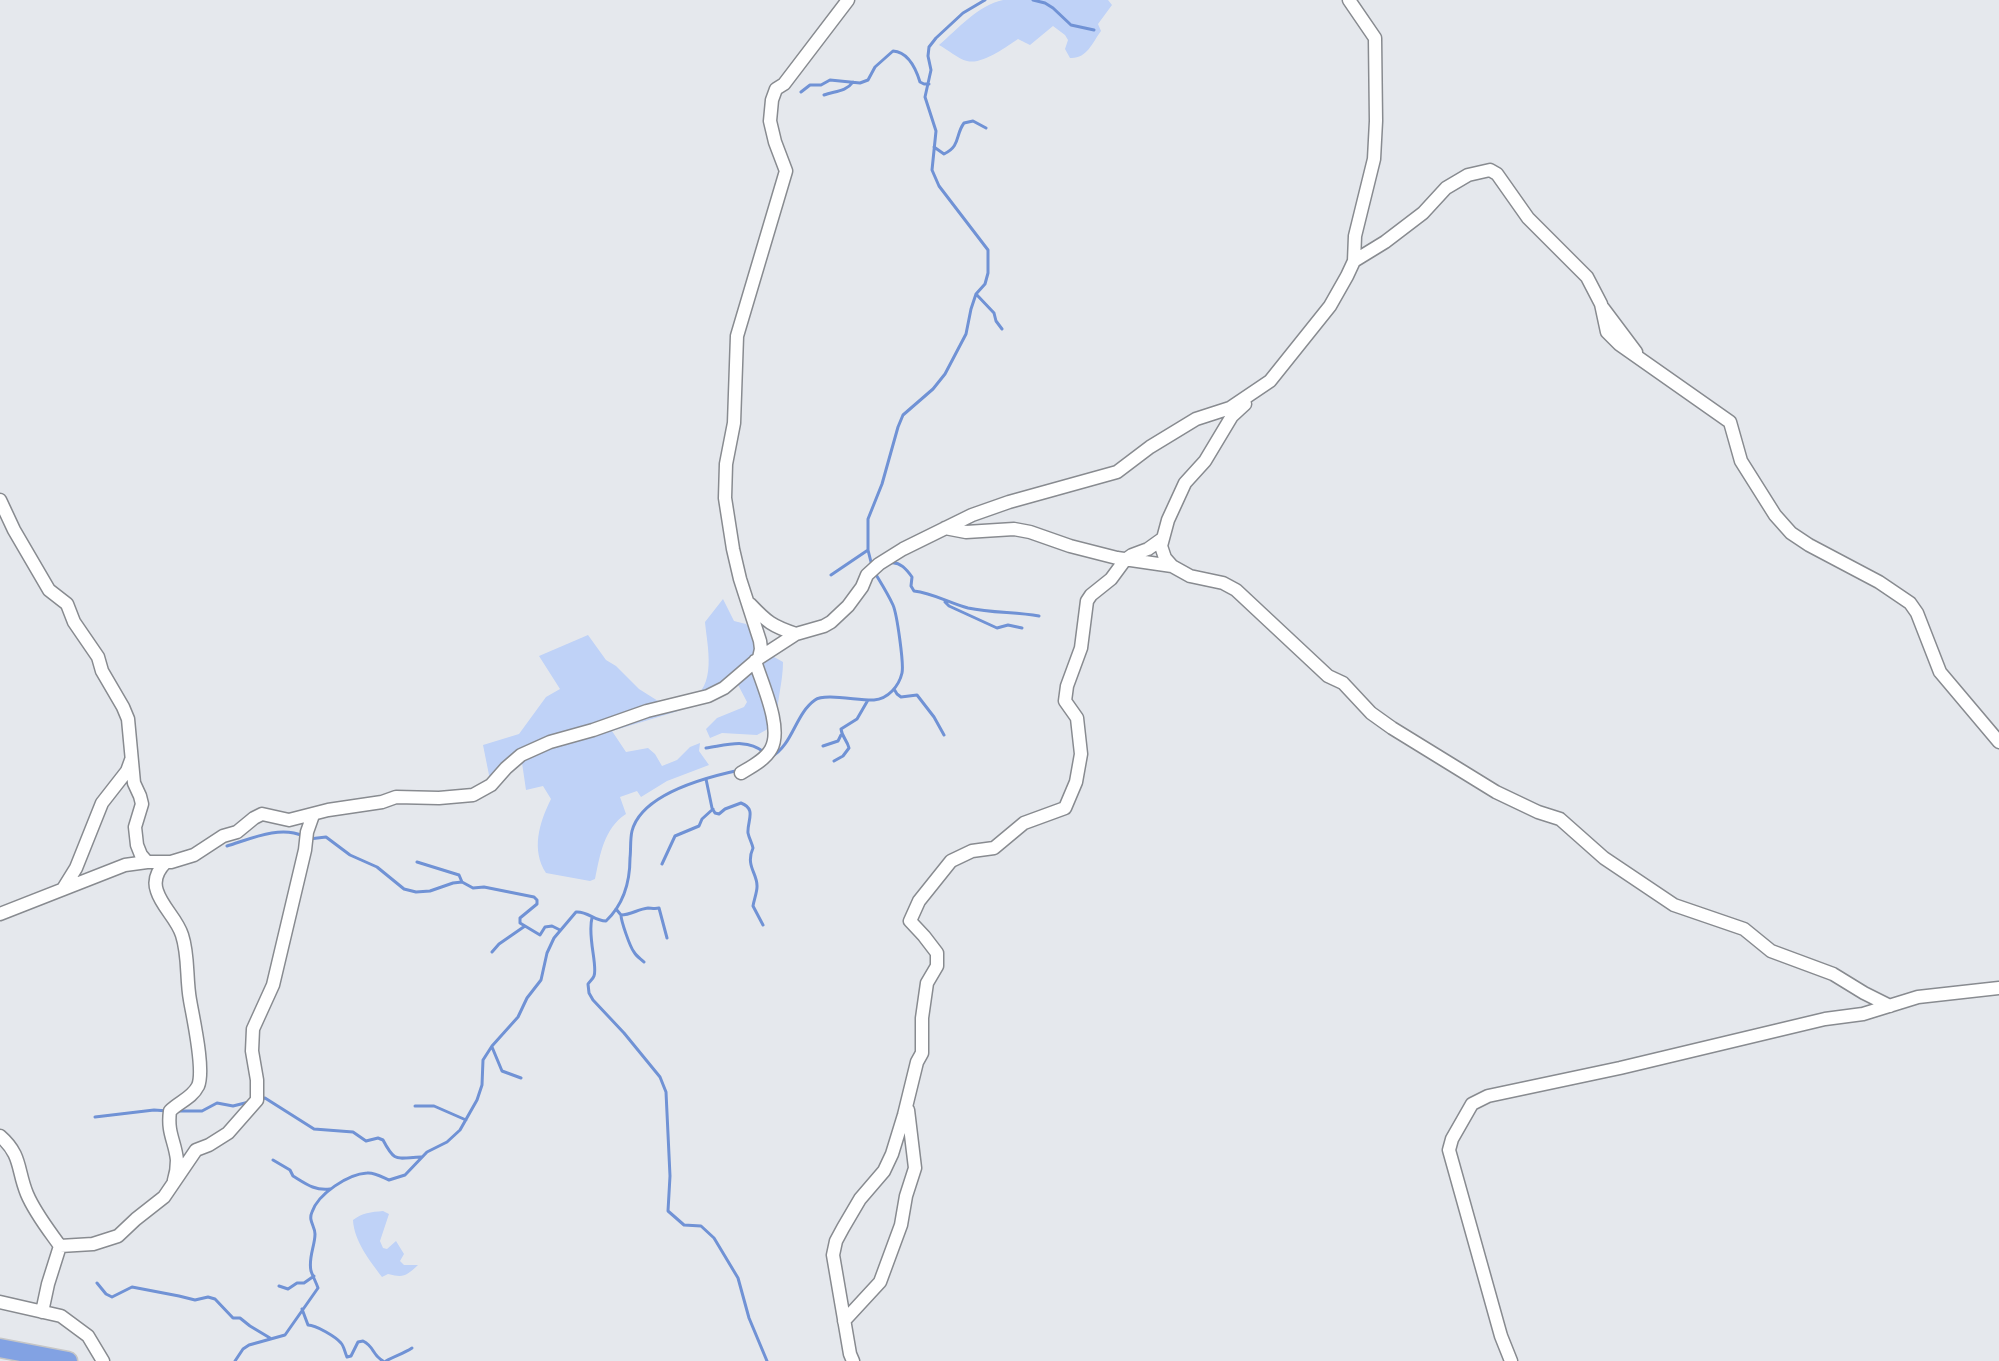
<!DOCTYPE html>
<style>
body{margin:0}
canvas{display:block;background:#e5e8ed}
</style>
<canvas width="1999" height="1361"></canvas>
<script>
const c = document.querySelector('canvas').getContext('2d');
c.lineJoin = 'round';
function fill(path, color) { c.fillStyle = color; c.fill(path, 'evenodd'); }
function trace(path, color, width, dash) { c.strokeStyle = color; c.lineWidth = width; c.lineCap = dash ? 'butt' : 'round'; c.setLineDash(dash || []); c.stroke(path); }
fill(new Path2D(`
 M1003,0h105l4,5 -14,19 3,7c-9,12 -14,28 -31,27l-5,-9 3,-9 -3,-5 -12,-9 -23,19 -12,-6c-12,8 -36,26 -51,22 -9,-2 -20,-12 -28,-16 19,-16 39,-40 64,-45z
 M723,599l11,22 12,3 21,29 16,9c0,20 -6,37 -6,57l-11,11 -9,5 -35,-2 -12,5 -4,-9 11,-11 27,-11 3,-5 -12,-23 -33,23 -27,10 -63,19 14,21 22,-4 7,6 7,12 15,-6 13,-13 10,-4 -1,8 10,14 -42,16 -26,16 -4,-6 -17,6 6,17c-22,14 -26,41 -31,65l-5,2 -44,-8c-15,-23 -7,-50 5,-74l-8,-13 -17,4 -5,-34 -30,29 -8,-40 36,-11 27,-37 14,-8 -21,-33 49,-21 18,25 10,6 23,23 27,17c7,-2 16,-3 23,-6 29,-12 18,-55 16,-78z
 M383,1211l6,3 -9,27 3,7 4,1 9,-8 8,13 -4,7 4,4h14c-12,11 -14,13 -30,9l-6,3c-12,-16 -28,-36 -29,-57 9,-7 18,-8 30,-9z`), '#bfd2f7');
trace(new Path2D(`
 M1033,0l12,3 8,5 18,17 23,5
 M801,92l9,-7h11l9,-5 30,3 8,-3 7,-13 18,-16c15,1 23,18 27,31l4,2h5
 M824,95c10,-4 22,-3 29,-13
 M934,147l10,7c17,-8 11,-19 20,-31l9,-2 13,7
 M976,294l18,19 2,8 6,8
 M890,563c10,-2 17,7 22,14l-1,9 3,5c19,2 35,12 54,17 24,5 47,4 71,8
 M872,566l-4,-16v-31l14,-35 16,-57 5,-12 30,-26 12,-15 21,-40 5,-25 5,-15 9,-10 3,-11v-23l-49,-64 -7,-16 4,-39 -11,-34 6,-27 -3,-14 1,-9 7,-9 27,-25 22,-13
 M831,575l37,-25
 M945,602l4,4 48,22 11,-3 14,3
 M894,689l3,5 4,3 16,-2 17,22 10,18
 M823,746l15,-5 3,-6
 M706,748c21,-3 40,-10 58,4
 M771,757c22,-12 24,-43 44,-57 9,-7 45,1 59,0 14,-1 25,-14 28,-27 2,-9 -5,-59 -9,-68 -5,-11 -12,-22 -18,-32
 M834,761l9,-5 6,-8c-2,-8 -7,-11 -8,-19l16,-10 11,-19
 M706,779l6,29 3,5 4,1 6,-5 16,-6c16,6 6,18 7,30 1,5 4,10 5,15 -8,18 5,26 4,39 0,5 -3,13 -4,19l10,19
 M309,839l17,-2 24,18 27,12 27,22 12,3 14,-1 23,-8 9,-1 11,6 11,-1 50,10 3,3v4l-17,14v5l20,12 5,-8 7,-1 8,4
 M227,846c23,-7 53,-21 76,-10
 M417,862l42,13 3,7
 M662,864l13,-28 24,-10 3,-7 11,-10
 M616,909l5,6c10,0 17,-6 27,-7 3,0 7,1 11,0l8,30
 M621,915c0,6 9,32 13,37 2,4 7,7 10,10
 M592,918c-5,18 6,48 2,58 -1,3 -4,5 -6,8l1,9 4,7 31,33 36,44 6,15 4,84 -2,35 16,14 17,1 13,12 24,40 11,40 18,43
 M492,952l7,-8 26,-18
 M492,1047l10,24 19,7
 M261,1099l4,-1 49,31 39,3 13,9 12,-3 5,2c12,23 13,18 38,17
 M415,1106h19l32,14
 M178,1111h24l15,-8 16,3 16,-4
 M95,1117l59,-7 14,1
 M273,1160l17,10 3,6c13,8 22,15 37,13
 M97,1283l9,11 6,3 20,-10 47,9 16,4 13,-3 7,2 18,19h7l10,8 20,12
 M279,1286l9,3 9,-6h7l10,-7
 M302,1309l6,16c8,0 28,12 33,18 3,3 4,10 6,14l4,-1 7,-14 5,-1c12,6 8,13 20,20
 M235,1361l8,-12 6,-4 36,-10 33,-47c-2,-6 -5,-11 -7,-17 -3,-13 4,-25 4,-37 0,-8 -7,-13 -3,-22 6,-18 36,-38 55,-39 7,-1 15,4 22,7l16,-5 22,-23 20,-10 13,-12 17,-30 5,-15 1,-25 9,-14 26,-29 9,-19 14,-18 6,-27 7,-15 22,-26c12,-1 18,9 30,9 18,-17 24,-38 24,-63 1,-8 0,-19 2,-27 10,-38 75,-54 108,-61
 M386,1361c8,-5 17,-7 26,-13`), '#7092d5', 3);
const minor = new Path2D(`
 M1354,261l31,-19 38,-29 23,-25 22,-13 22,-5 7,4 31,44 59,59 14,27 6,28 12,12 111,78 11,39 34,54 16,18 18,12 70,37 31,21 7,10 23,59 59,70
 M1603,308l33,44
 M0,500l14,30 35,60 18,14 7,18 24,35 4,14 21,36 5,12 6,64 6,13 2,8 -7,23 2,18 4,10 6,7
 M945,528l21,4 48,-3 16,3 40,14 47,12 55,8 18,10 33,7 13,7 92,86 15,7 28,30 21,15 104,64 42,20 22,7 44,39 70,47 70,24 27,22 62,23 31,19 26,13
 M1172,566l-7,-8 -4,-12 7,-26 17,-37 20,-22 27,-45 13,-12
 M750,604c17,18 22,22 46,30
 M759,658l37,-24 28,-8 7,-4 17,-16 14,-19 5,-12 12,-11 24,-15 69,-34 37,-13 108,-30 33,-25 46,-28 34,-11 40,-27 60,-75 17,-30 7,-15 1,-25 19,-77 2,-38 -1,-83 -26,-38
 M741,773c10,-6 24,-13 30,-24 12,-21 -9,-65 -16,-88
 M166,862c-8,8 -13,18 -9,29 5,16 20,28 25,44 7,21 4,44 8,65 3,18 15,70 8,86 -6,12 -19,16 -28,25 -3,22 5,30 7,49 0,6 -1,14 -3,20
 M63,889l13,-21 26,-65 25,-32 4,-11
 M0,914l125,-49 22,-3h24l23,-7 29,-19 14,-4 17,-14 8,-4 27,6 39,-10 54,-8 14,-5 43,1 34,-3 18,-10 15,-17 15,-13 29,-13 43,-12 54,-19 61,-15 16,-8 35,-30 2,-9 -1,-8 -20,-62 -7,-30 -8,-51 1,-34 8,-41 3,-87 49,-165 -11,-29 -5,-21 2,-21 4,-11 8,-5 64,-84
 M0,1136c22,19 17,34 27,58 8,19 21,35 33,52
 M0,1302l61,14 27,20 15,25
 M42,1312l6,-28 12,-38 33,-2 25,-8 18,-17 28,-22 32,-47 13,-5 19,-12 29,-33v-20l-5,-29 1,-22 20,-44 32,-135 2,-18 6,-17
 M844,1321l36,-39 21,-57 5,-29 9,-28 -7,-58
 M853,1361l-3,-7 -17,-99 3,-14 7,-13 17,-29 24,-28 8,-17 12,-39 13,-53 5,-9v-35l5,-35 10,-17v-13l-13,-17 -14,-15 9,-20 32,-40 21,-10 22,-3 30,-25 41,-15 11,-26 5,-28 -4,-36 -12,-17 2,-15 14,-38 6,-47 4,-6 20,-16 14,-19 7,-5 16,-6 14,-10
 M1511,1361l-10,-25 -52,-186 3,-11 20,-35 16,-8 132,-28 205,-49 38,-5 55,-17 81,-9`);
const highway = new Path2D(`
 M0,1348l68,13`);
trace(minor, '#888b90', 15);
trace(highway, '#c6c6c6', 21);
trace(minor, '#fff', 12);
trace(highway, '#82a2e3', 18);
</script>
